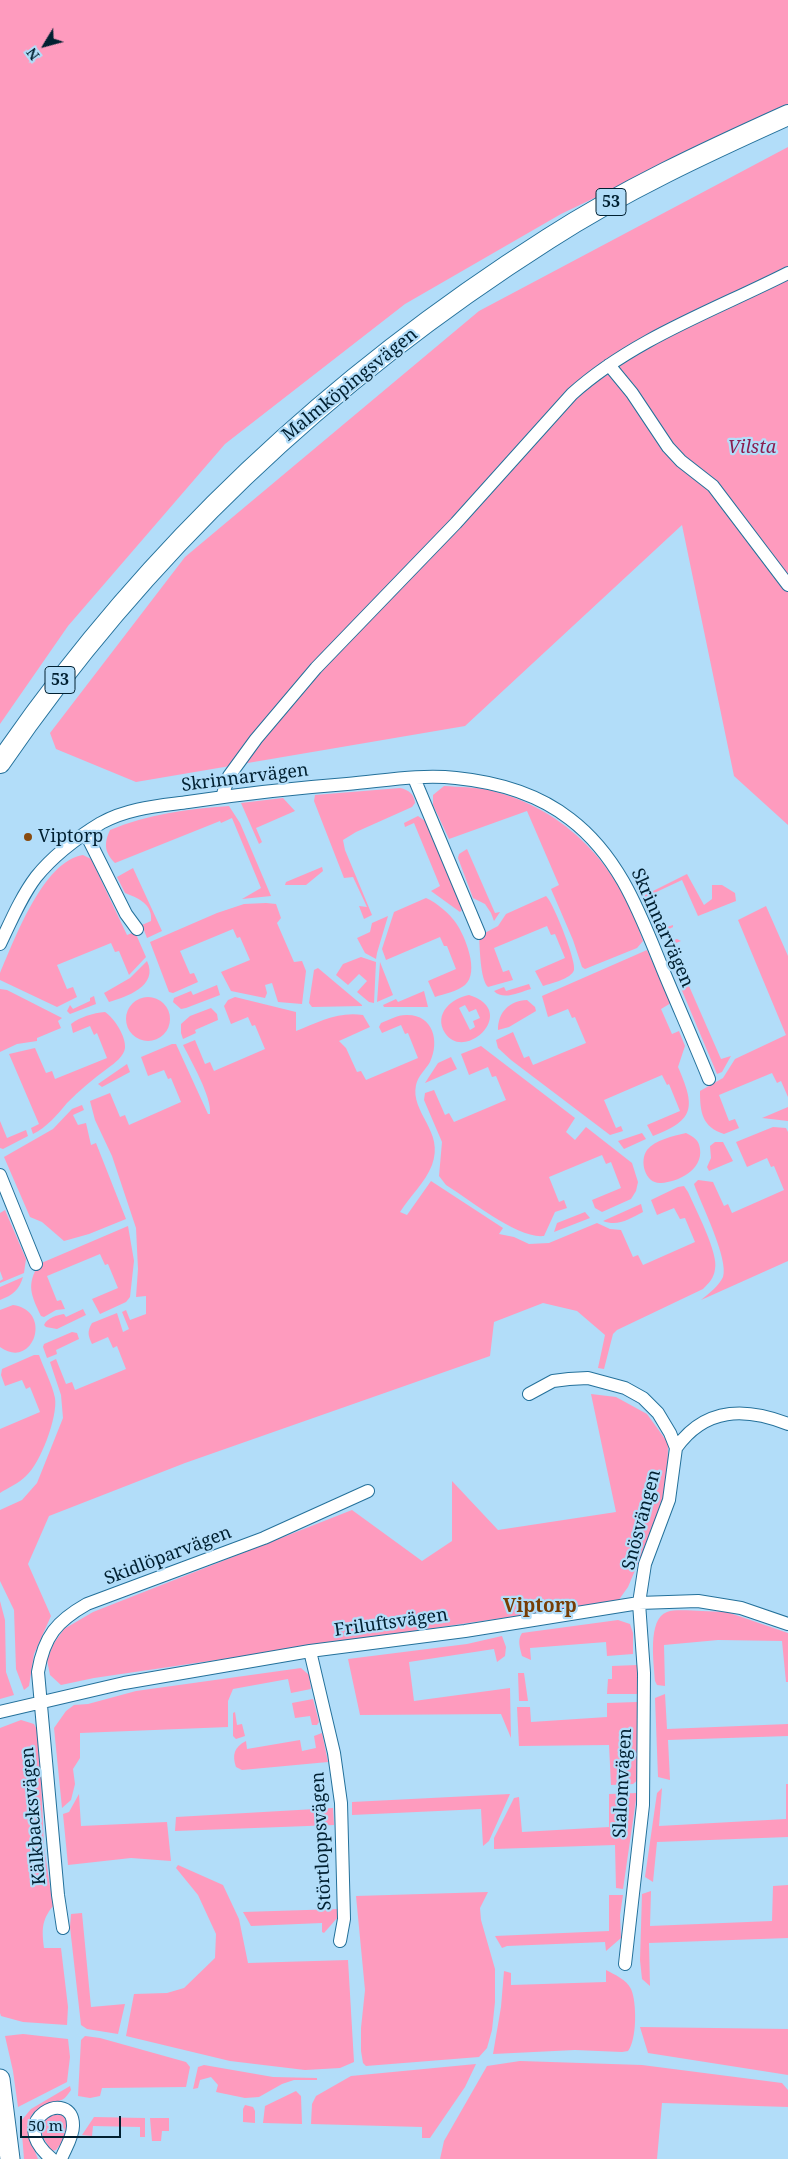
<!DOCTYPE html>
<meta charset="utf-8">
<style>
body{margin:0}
#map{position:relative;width:788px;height:2159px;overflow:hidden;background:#b2ddf9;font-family:"Noto Serif",serif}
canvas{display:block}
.north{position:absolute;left:20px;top:20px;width:50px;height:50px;-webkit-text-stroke:4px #b2ddf9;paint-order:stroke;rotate:233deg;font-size:14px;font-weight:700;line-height:20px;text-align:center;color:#012031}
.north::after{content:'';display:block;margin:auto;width:18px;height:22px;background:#012031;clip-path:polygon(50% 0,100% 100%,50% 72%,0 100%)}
.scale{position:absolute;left:20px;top:2116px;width:101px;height:22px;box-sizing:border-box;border:2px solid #012031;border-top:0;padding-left:6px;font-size:15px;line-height:18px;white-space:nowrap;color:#012031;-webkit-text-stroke:4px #b2ddf9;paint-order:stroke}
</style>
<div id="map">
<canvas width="788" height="2159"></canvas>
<div class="north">N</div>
<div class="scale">50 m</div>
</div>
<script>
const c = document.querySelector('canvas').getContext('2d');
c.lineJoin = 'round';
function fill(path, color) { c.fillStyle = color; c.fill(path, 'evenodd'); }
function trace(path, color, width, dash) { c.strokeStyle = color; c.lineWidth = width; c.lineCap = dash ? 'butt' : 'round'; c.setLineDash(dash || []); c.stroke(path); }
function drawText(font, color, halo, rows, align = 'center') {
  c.font = font + ' "Noto Serif",serif'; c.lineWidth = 4.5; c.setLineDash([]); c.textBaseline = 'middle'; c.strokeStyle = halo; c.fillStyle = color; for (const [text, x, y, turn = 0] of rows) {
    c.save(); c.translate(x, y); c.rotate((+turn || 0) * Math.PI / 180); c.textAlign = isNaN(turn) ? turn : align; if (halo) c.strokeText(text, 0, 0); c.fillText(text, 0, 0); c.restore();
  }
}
fill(new Path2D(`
 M0,0h788v105l-227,109 -156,90 -180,140 -157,182 -68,98z
 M788,147v678l-54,-49 -52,-251 -217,201 -329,56 -80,-33 -6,-16 135,-176 294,-246z
 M444,786c15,1 31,1 45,4 78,19 130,76 154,151l-6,7 -52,21 -3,-2 -9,-27 -22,-51 8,-4 -32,-74 -78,28 -16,-34v-10z
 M400,788c9,2 14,6 15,15l-3,4 -56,25 -13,8 2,10 27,65 -8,4 -5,-13 8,1 -14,-30 -9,1 -30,-77 1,-6z
 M283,798l12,13 -39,17 6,14 -3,2 -18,-41z
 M229,806l11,17 31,73 -29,3 19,-11 -29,-70 -11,5 -1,-2 -105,42c-11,-11 -11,-20 -5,-33 38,-16 77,-21 119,-24z
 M418,816l7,5 38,88 -3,3 -29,-21 9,-5 -26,-63 -9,4 -1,-4z
 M467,849l28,64 5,-1 -6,9 -3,-8 -6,-9 -12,-6 -15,-40 1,-4z
 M83,855l8,4 36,76 8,-3 11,25 -17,18 -10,-24 -4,1 -4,-9 -54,22 10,24 6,-2 4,10 -20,10 -57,-27v-7c15,-34 43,-112 83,-118z
 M322,867l1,4 -17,14h-21l1,-3z
 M133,868l29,63 -15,7 -5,-13 9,-4c2,-17 -13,-23 -26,-28l-8,-16z
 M687,874l17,31 8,-6v-14h10l13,8 1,8 -38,15 -16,-36 -32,15 14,33 9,-3v2c-19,12 -24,-15 -30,-28l2,-4z
 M546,896c7,6 31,66 28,74 -3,9 -22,13 -31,16l-8,-15 30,-13 -10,-24 -4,1 -4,-9 -53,22 9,24 6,-2 4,10 -25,7c-8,-8 -8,-39 -9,-51l19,-10 8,-12z
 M426,898c11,5 23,15 30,25 9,13 24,49 9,62 -7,6 -21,9 -30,12l-7,-16 28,-12 -9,-23h-3l-4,-9 -54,23 -4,-11 12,-37z
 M266,903l10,1 5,14 -4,5 17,39 8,-1 4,10 -4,33 -24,-2 -6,-19 -7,2 2,8 -2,5 -34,-7 -10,-19 29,-12 -10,-23 -3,1 -4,-9 -53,22 10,23 4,-1 4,9 -25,11 -4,-1 -19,-50 67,-29 27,-9z
 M766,906l22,50v141l-7,-16 -4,2 -5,-10 -53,22 10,26 6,-2 4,9 -15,6c-22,-7 -24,-22 -24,-43l23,-13 12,-19 51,-24 -48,-115z
 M388,916l-11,37 -1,6 -11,-6 -8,-15 13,-6 2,-9z
 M677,939l4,2 -10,4 50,114 10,-3 -9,16 -5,2 -50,-119 2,-13z
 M647,950l24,53 -10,6 11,25 7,-3 6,15 -7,21c17,39 18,53 -25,69l-6,-11 33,-14 -11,-27 -2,1 -5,-10 -58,25 12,28 5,-2 2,5 -13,4 -99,-75 -13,-12 -2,-8 17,-8 11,26 5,-2 4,9 53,-22 -11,-26 -3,1 -4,-9 -20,8 -6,-21z
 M361,957l15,5 -2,41 -5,-1 -12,-10 10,-11 -8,-7 -11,11 -12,-10 7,-11z
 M147,961c12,25 -21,36 -38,41l-5,-9 26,-15z
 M380,962l13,33 -16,7z
 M318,968l44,37v1l-50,1 -3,-4 5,-33z
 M529,984l2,5c-11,3 -28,12 -37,2l10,-4 2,4z
 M217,985l3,10 -34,13 -5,1 -8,-7 1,-4 17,-7 2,4z
 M0,989l7,1 55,28 -4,3 3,7 -24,10v3l-20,3 -17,8z
 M424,991l4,16h-44l-1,-2 13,-6 2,3z
 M469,995c51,16 -4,68 -24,38 -12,-19 7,-35 24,-38zM465,1005l4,7 7,-3 4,9 -7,3 2,6 -5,3 -11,-22z
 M94,996l2,8 -26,10 -3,-3 3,-6 3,4 17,-8v-3z
 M126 1019a22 22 0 1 1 44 0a22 22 0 1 1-44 0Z
 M235,997l61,15v19c22,-9 43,-20 67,-16l7,12 -31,14 7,7 11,24 4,-1 5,9 52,-22 -10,-25 -3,1 -4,-9 -19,8 -3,-6 2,-4c8,-3 16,-8 25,-8 27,-1 34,26 24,47 -4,7 -12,14 -14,23 -6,28 29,46 16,80 -7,18 -22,31 -32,47l7,3 24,-34 72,47 -4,6 15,3 15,7 20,-1 48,-20 13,6 11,1 12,27 5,-2 5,10 52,-23 -10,-24 -5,1 -6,-11 -17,7 -6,-15 27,-13 6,-1 4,6c7,16 31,62 27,77 -1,9 -6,14 -12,20l-86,41 -4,4 -9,35 -6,-1 7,-33 -28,-24 -34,-8 -49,19 -4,34 -305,107 -136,53 -21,48 23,52 -17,38 -5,32 -5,4 -8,-21 -2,-59 -14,-29v-71l22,-10 15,-17 26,-65 -2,-23 -11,-33 6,-3 10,25 6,-2 3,8 51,-21 -9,-23 -4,2 -5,-11 -16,7c-4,-9 -5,-12 0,-21l25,-10 6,19 6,-3 -7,-17 4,-2 4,10 16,-6v-18l-10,1 2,-28 -2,-41 -24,-72 -17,-36 -5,-19 20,-8 10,24 5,-2 4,10 52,-23 -10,-24 -3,1 -4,-9 -16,6 -7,-19 31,-13h4l32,70h2c2,-17 -19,-53 -27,-69l12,-5 10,24 5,-2 4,9 51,-22 -10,-24 -3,1 -4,-9 -17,7 -7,-18 4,-6z
 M527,1000l8,7 1,4 -27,16 -11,3c0,-18 11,-29 29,-30z
 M211,1008l6,6 1,6 -23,10 1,3 -13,6 -2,-6v-9l9,-8z
 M105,1012c9,6 21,24 20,36 -1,8 -10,15 -17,20 -15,11 -28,22 -41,35 -10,12 -20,24 -34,31l-2,-6 8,-4 -30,-70 26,-6 11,25 6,-2 3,8 52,-21 -10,-25 -3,2 -4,-9 -17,7 -2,-9c9,-7 22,-11 34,-12z
 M481,1046l94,72 -9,14 9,8 11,-13 46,36 6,19 -2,9 -5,8 -29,13 -7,-4 -3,-8 29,-12 -10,-26 -5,2 -4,-9 -53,22 10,25 5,-2 3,8 -12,4 -11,24c-26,3 -74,-36 -98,-51l-7,-9 3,-34 -18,-42 1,-7 9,-3 11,25 4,-2 5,9 52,-22 -10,-24 -4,1 -4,-10 -19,8 -8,-21z
 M451,1057l6,12 -32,14 13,-20z
 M127,1064l3,8 -28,15 -4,-3z
 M82,1105l2,5 -11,5 5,10 8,-2 5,22 5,-2 30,76 -37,15 -25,7 -22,-19 -12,-5 -26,-60 49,-28 19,-20z
 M788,1107v14l-26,-3z
 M0,1121l7,17 19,-8 2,6 -25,13 -3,-1z
 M773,1127l13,1 2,4v129l-87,39c7,-6 18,-14 22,-23 6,-18 -22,-73 -29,-93l4,-4 15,2 11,24 4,-2 4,9 52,-23 -10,-24 -3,1 -4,-9 -20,9 -11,-25z
 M642,1133l4,6 -22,10 -6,-8z
 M686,1133c8,4 13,7 14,16 3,21 -22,33 -39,34 -16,1 -22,-22 -14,-33 8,-10 26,-14 39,-17z
 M715,1142h8l10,19 -24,10 -2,-4 4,-9 -1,-12z
 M641,1204l2,8c-14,7 -25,15 -40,9z
 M5,1210l21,49 -2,14 -24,10v-2l3,-2 -3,-8v-58z
 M585,1212l5,6 -36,14 3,-9z
 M128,1226l6,35 -4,36 -4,5 -26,12 -8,-15 26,-11 -10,-24 -3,1 -5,-11 -53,22 10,25 4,-1 4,9 -9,1 -12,7 -3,-1c-10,-21 -15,-31 -2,-52z
 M23,1277c-4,13 -10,18 -23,23v-13z
 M13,1305c41,6 20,66 -13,42v-37z
 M83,1309l3,6 -29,14 -11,-2 -2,-2c3,-7 13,-10 20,-11l2,3z
 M72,1332l5,1 2,6 -23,11 1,4 -10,4 -4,-11 1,-3z
 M34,1355h5c5,14 13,29 16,43 3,19 -15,66 -29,78 -7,7 -18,12 -26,17v-64l40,-17 -10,-25 -4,2 -4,-9 -17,6 -4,-11 1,-6z
 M591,1394l25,3 31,17 21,29 -1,52 -39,92 -10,14 -524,77 -33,7 -11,-10 -3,-15 7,-17 10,-14 29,-17 259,-102 70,51 30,-20v-60l46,49 118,-18z
 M0,1601l5,19 1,52 8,23 -14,4z
 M702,1611l25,1 61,21v49h-2l-4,-41 -64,-1 -54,5 1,41 -8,-1 -2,-4c-1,-17 -8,-62 12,-69 9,-3 25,-1 35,-1z
 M618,1620l12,4 3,9v21l-26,2 -1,-14 -76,6 1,12 -9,-4c-2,-8 -5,-16 0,-23z
 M502,1636l4,11 -1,9 -8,6 -3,-13 -85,13 5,39 96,-13 1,50 -10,-24 -141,1 -12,-56 119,-15z
 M637,1665v29h-30l1,-15h4v-13z
 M301,1668l8,7 2,14 -20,4 -3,-14 -55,10 -5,12v26l-148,6v25l-7,11 2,15 -4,16 -9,8 -8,-80 12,-17 8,-6 14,-1 48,-13z
 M518,1673h6l4,28h-9z
 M665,1694l2,35 121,-5v12l-120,4 2,40 -12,-3 -3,-79z
 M313,1699l6,23 -2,3h-5l-2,-9 -15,2 -3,-15z
 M637,1702l2,77 -6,5 -22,1 -2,-40 -90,1 -2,-39h13l1,15 76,-5v-14z
 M235,1712l2,13 5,-1 3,12 -9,3 -3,-3v-23z
 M21,1720l13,4 5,10 5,113 9,59c-12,15 -11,24 -9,42h17l7,59 -1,18 -44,-3 -22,-6 -1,-3v-285z
 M322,1733l6,29 -86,8 -6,-3c-4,-12 -2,-20 10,-26l1,8 53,-9 2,11 14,-3 -2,-12z
 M786,1784h2v53l-131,5 -4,40 -8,-5 12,-84 5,-5 -3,38 127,-7z
 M637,1793l-14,96 -7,-1 -1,-43 -121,4v-11l20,-40 5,-1 3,35 87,-5v-33z
 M79,1794l2,32 86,-4 4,39 -40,-3 -63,7 -5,-51 6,-2z
 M510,1794l-21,47 -6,5 -2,-37 -129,6v-13z
 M333,1808l1,17 -159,6 1,-14z
 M178,1865l45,20 16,34 9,44 100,-3 6,102 -14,6 -35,2 -75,-9 -104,-25 8,-42 33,-1 17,-5 31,-30 1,-24 -18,-39 -22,-27z
 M788,1885v53l-139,5 1,43 -8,-7 -2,-19 2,-66 9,-3 -1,35 122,-5 1,-35z
 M488,1892l-8,16 1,12 14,49v33l-3,28 -5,18 -8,9 -113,9 -3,-3 -2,-12v-23l4,-38 -9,-94z
 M609,1895h14l-3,20 1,23 -15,13 -1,-9 -98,4 -5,2 -7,-12 114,-5z
 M338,1909v8l-14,16 -2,-1v-9l-71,3 -8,-14z
 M82,1913l9,94 34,-3 -7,30 -31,-5 -6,-4 -11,-98 1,-13z
 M606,1970c9,5 20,9 25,19 6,13 6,51 -3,62l-6,1 -47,-2 -82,4 8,-47 3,-36 7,2v12l95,-3z
 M640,2027l148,2v46l-140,-22z
 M23,2034l45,5 2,18 -3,25 -49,25 -5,-36 -8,-35z
 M85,2036l15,2 86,24 4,5 -4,20 -84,1 -2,8 -10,2 -12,-2 3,-56z
 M520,2061l122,4 140,18 6,7v17l-126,-4 -5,56h-217l4,-18 43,-75z
 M476,2064l-11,23 -35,51h-8v-11l-111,-3 1,-20 4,-8 35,-20z
 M204,2065l69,12 44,1v2h-23l-12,4 -23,13 -14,1 -29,-6 2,-7 -7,-8 -11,3 -2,8 -5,1 5,-22z
 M70,2086l1,4c-8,12 -8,9 -22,14 -31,10 -20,32 -11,55h-14l-3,-38 10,-12z
 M296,2091l5,5 1,28 -39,-1 2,-17z
 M245,2105l8,2 2,4v12l-12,-1v-13z
 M55,2114l7,1 5,6 -1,16 -10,13 -4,1c-11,-14 -19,-32 3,-37z
 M94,2117l51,1v19h-5v-10l-47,-1 -1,10 -10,-1z
 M150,2118h19v13h-7l-1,10h-9z`), '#fe9bbe');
const street = new Path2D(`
 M609,365l23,28 36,54 13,14 32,25 75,99
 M414,778l65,155
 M222,797l7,-21 27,-37 60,-71 140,-145 116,-129c61,-55 143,-84 216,-121
 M86,834l40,80 11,15
 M0,944c11,-23 21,-47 36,-67 17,-21 42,-40 65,-54 27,-15 57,-17 87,-21 53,-8 106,-14 159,-18 36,-3 73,-10 109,-6 40,4 82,16 114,41 50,38 70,95 93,151 15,36 31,72 46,109
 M0,1175l36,89
 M529,1394l24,-13 16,-2 19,-1 37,10 18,10 15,15 12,20 6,15 -7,52 -24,64 -6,39 5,70 -1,132 -18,159
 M676,1448c29,-41 69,-41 112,-24
 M310,1651l24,102 7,50 3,116 -4,22
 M0,1712l124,-29 186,-32 155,-20 174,-28 59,-2 43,7 47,16
 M63,1928l-5,-33 -20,-223c6,-36 19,-51 49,-68l177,-66 104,-47
 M52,2159c-50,-40 22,-73 21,-33 0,11 -8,23 -12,33`);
const secondary = new Path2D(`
 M0,2079l10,80`);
const primary = new Path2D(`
 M0,763c146,-213 331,-386 548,-524 76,-49 158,-87 240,-124`);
trace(street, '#24719b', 14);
trace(secondary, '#24719b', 21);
trace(primary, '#24719b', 22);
trace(street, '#fff', 12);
trace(secondary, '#fff', 19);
trace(primary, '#fff', 20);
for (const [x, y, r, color] of [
 [28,837,5,"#894a0e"]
]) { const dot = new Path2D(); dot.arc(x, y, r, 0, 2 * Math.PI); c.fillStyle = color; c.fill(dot); trace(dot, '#b2ddf9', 2); }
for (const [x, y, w] of [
 [611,202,30],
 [60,680,30]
]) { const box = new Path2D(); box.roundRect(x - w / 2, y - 13.5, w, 27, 4); c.fillStyle = '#b2ddf9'; c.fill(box); trace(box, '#012031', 1); }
drawText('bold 16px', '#012031', null, [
 ["53",611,202],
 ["53",60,680]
]);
drawText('18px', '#012031', '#b2ddf9', [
 ["Malmköpingsvägen",350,385,-39],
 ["Skrinnarvägen",245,778,-7],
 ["Skrinnarvägen",662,928,66],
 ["Snösvängen",642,1520,-75],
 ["Skidlöparvägen",168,1556,-21],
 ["Friluftsvägen",391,1623,-8],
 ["Slalomvägen",623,1783,-87],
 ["Kälkbacksvägen",34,1816,-95],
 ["Störtloppsvägen",322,1841,-93]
]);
drawText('italic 18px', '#8a1e50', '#b2ddf9', [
 ["Vilsta",752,448]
]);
drawText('18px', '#012031', '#b2ddf9', [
 ["Viptorp",38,837]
], 'left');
drawText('bold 19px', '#763d04', '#b2ddf9', [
 ["Viptorp",540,1607]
]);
</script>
